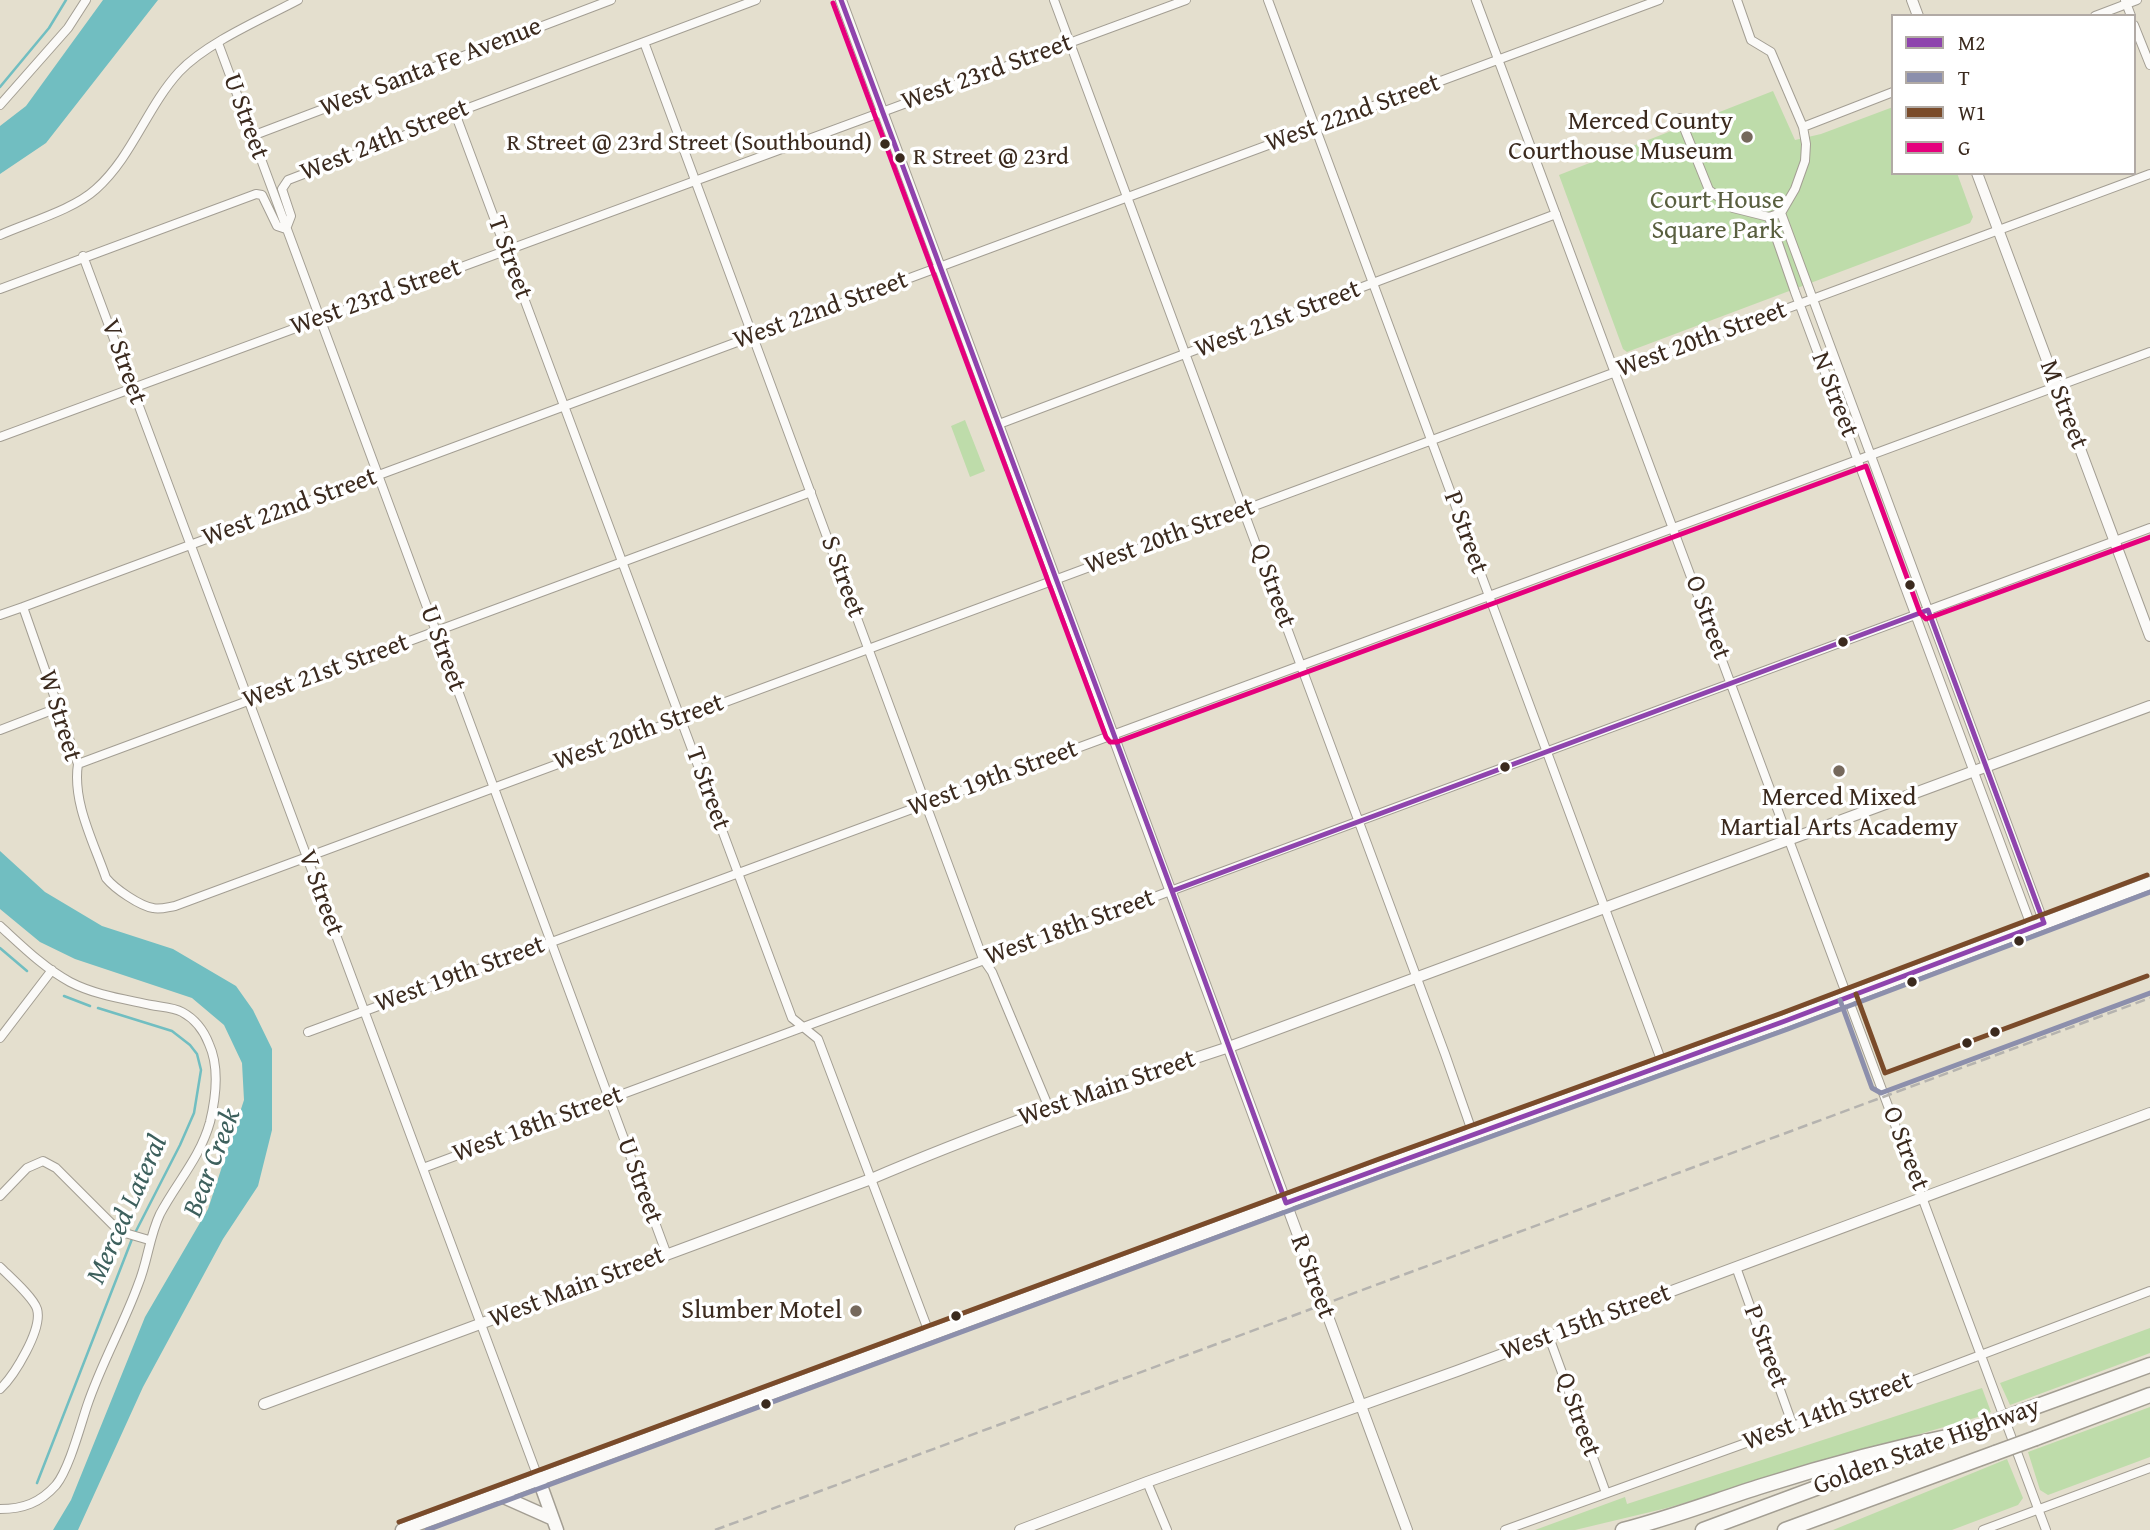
<!DOCTYPE html>
<style>
body{margin:0}
#map{position:relative;width:2150px;height:1530px;overflow:hidden;background:#e4dfce;font-family:"Gentium Book Plus",serif}
canvas{display:block}
.legend{position:absolute;left:1891px;top:14px;width:245px;height:161px;box-sizing:border-box;background:#fff;border:2px solid #b1aaa5;margin:0;padding:9px 12px;list-style:none;font-size:21px;color:#3b2a1e}
.legend li{display:flex;align-items:center;gap:14px;height:35px}
.legend b{width:35px;border:2px solid #b1aaa5}
</style>
<div id="map">
<canvas width="2150" height="1530"></canvas>
<ul class="legend">
<li><b style="height:9px;background:#8e44ad"></b>M2</li>
<li><b style="height:9px;background:#8c8fac"></b>T</li>
<li><b style="height:9px;background:#7a4b2a"></b>W1</li>
<li><b style="height:9px;background:#e5007d"></b>G</li>
</ul>
</div>
<script>
const c = document.querySelector('canvas').getContext('2d');
c.lineJoin = 'round';
function fill(path, color) { c.fillStyle = color; c.fill(path, 'evenodd'); }
function trace(path, color, width, dash) { c.strokeStyle = color; c.lineWidth = width; c.lineCap = dash ? 'butt' : 'round'; c.setLineDash(dash || []); c.stroke(path); }
function drawText(font, color, halo, rows, align = 'center') {
  c.font = font + ' "Gentium Book Plus",serif'; c.lineWidth = 7; c.setLineDash([]); c.textBaseline = 'middle'; c.strokeStyle = halo; c.fillStyle = color; for (const [text, x, y, turn = 0] of rows) {
    c.save(); c.translate(x, y); c.rotate((+turn || 0) * Math.PI / 180); c.textAlign = isNaN(turn) ? turn : align; if (halo) c.strokeText(text, 0, 0); c.fillText(text, 0, 0); c.restore();
  }
}
fill(new Path2D(`
 M1773,91l22,49 26,-6 72,-27v66h64l16,44 -3,6 -343,129 -4,-3 -64,-174z
 M965,420l20,51 -15,6 -19,-51z
 M2150,1328v25l-140,52 -10,-22z
 M1982,1388l9,24 -13,5 -311,91 -92,22h-40l90,-33 2,7z
 M2150,1407v50l-102,38 -8,-5 -12,-38z
 M2007,1459l16,39 -5,7 -66,25h-119z`), '#bedcaa');
fill(new Path2D(`
 M103,0h55l-112,143 -46,31v-48l26,-20z
 M0,851l45,41 57,34 71,23 63,37 17,24 19,39v81l-14,56 -35,53 -80,148 -65,143h-25l18,-30 74,-183 63,-108 36,-109 -2,-37 -18,-38 -32,-27 -117,-39 -35,-17 -40,-33z`), '#71bec1');
trace(new Path2D(`
 M0,87l49,-59 17,-28
 M0,948l27,23
 M64,996l26,10
 M98,1008l74,23 18,14 7,9 4,16 -7,43 -14,32 -45,88
 M37,1483l95,-244`), '#71bec1', 2.5);
const minor = new Path2D(`
 M1054,0l391,1054 28,80
 M1268,0l395,1065
 M1476,0l570,1530
 M2125,0l6,16
 M2095,16l42,-16
 M2134,25l16,40
 M644,42l339,917 9,13 57,136
 M218,43l449,1212
 M0,105l68,-77 18,-28
 M455,113l337,905 26,21 112,296
 M1680,118l29,72 24,18 36,9 12,-4 14,-24 10,-28 1,-17 -3,-17 -32,-75 -20,-12 -14,-40
 M1803,127l90,-35
 M252,136l359,-136
 M1781,213l263,710
 M1769,217l26,75 237,636
 M0,235c29,-13 73,-25 96,-46 36,-32 51,-82 83,-117 27,-29 83,-53 119,-72
 M83,256l456,1224
 M0,289l256,-95 6,1 15,31 9,3 5,-13 -9,-27 6,-9 154,-59 13,-8 301,-113
 M999,424l557,-210
 M0,437l1186,-437
 M23,607l1636,-607
 M0,615l23,-8 55,157c-6,38 16,79 28,114 9,11 34,28 47,30 7,2 15,-1 22,-2l1975,-732
 M0,730l60,-23
 M78,764l733,-272
 M0,926c22,20 44,42 70,56 25,13 54,17 81,23 10,2 22,2 31,7 13,7 22,19 27,32 11,24 7,53 1,78 -10,36 -33,60 -50,92 -11,23 -12,47 -22,71 -15,41 -37,79 -51,121 -7,21 -18,63 -31,79 -16,18 -33,24 -56,24
 M308,1032l1842,-680
 M0,1038l52,-68
 M423,1168l1727,-640
 M0,1196l27,-28 16,-7 13,7 58,58 11,7 24,7
 M0,1267c10,10 33,30 37,42 6,20 -23,67 -37,80
 M1736,1267l57,159
 M1549,1337l57,156
 M1147,1482l20,48
 M1505,1530l288,-104 357,-135
 M1983,1530l167,-62`);
const tertiary = new Path2D(`
 M841,0l566,1530
 M1912,0l6,16
 M1977,173l173,463
 M264,1404l607,-225c117,-50 236,-92 358,-132l921,-341
 M1020,1530l127,-48 310,-111 693,-258`);
const primary = new Path2D(`
 M539,1480l18,50
 M499,1495l54,24
 M402,1530l980,-363 403,-146 365,-138`);
const motorway = new Path2D(`
 M2032,1408l118,-43
 M2036,1438l114,-43
 M1623,1530c47,-12 92,-29 139,-44 66,-21 134,-39 203,-53
 M1703,1530l210,-78
 M1785,1530l210,-77`);
trace(minor, '#a39e93', 10);
trace(tertiary, '#a39e93', 12);
trace(primary, '#a39e93', 15);
trace(motorway, '#a39e93', 17);
trace(minor, '#fbfaf8', 8);
trace(tertiary, '#fbfaf8', 10);
trace(primary, '#fbfaf8', 12);
trace(motorway, '#fbfaf8', 14);
trace(new Path2D(`
 M715,1530l1435,-532`), '#b5b3af', 2.5, [10, 5]);
const motorwayBridge = new Path2D(`
 M1984,1426l48,-18
 M1995,1453l41,-15`);
trace(motorwayBridge, '#a39e93', 17, []);
trace(motorwayBridge, '#fbfaf8', 14);
trace(new Path2D(`
 M841,0l331,891
 M1928,610l116,313 -259,98 -499,182 -114,-312z`), '#8e44ad', 5);
trace(new Path2D(`
 M1840,1000l32,88 9,5 269,-100
 M427,1530l958,-355 403,-146 362,-137`), '#8c8fac', 5);
trace(new Path2D(`
 M1856,994l29,79 262,-97
 M399,1522l980,-363 403,-146 365,-138`), '#7a4b2a', 5);
trace(new Path2D(`
 M833,3l273,734 4,5h7l749,-276 54,147 6,6 224,-82`), '#e5007d', 5);
for (const [x, y, r, color] of [
 [1747,137,7,"#76695c"],
 [885,144,6,"#3b2a1e"],
 [900,158,6,"#3b2a1e"],
 [1910,585,6,"#3b2a1e"],
 [1843,642,6,"#3b2a1e"],
 [1505,767,6,"#3b2a1e"],
 [1839,771,7,"#76695c"],
 [2019,941,6,"#3b2a1e"],
 [1912,982,6,"#3b2a1e"],
 [1995,1032,6,"#3b2a1e"],
 [1967,1043,6,"#3b2a1e"],
 [856,1311,7,"#76695c"],
 [956,1316,6,"#3b2a1e"],
 [766,1404,6,"#3b2a1e"]
]) { const dot = new Path2D(); dot.arc(x, y, r, 0, 2 * Math.PI); c.fillStyle = color; c.fill(dot); trace(dot, '#fff', 2.5); }
drawText('24px', '#3b2a1e', '#fff', [
 ["R Street @ 23rd Street (Southbound)",872,144],
 ["R Street @ 23rd",913,158,"left"]
], 'right');
drawText('26px', '#3b2a1e', '#fff', [
 ["West Santa Fe Avenue",431,68,-21],
 ["West 23rd Street",987,73,-20],
 ["West 22nd Street",1353,114,-20],
 ["U Street",245,117,70],
 ["West 24th Street",385,141,-22],
 ["T Street",509,258,70],
 ["West 23rd Street",376,298,-20],
 ["West 22nd Street",821,311,-20],
 ["West 21st Street",1278,320,-21],
 ["West 20th Street",1702,340,-20],
 ["V Street",123,362,70],
 ["N Street",1834,395,69],
 ["M Street",2063,405,69],
 ["West 22nd Street",290,508,-20],
 ["P Street",1465,533,70],
 ["West 20th Street",1170,537,-20],
 ["S Street",842,577,70],
 ["Q Street",1272,586,70],
 ["O Street",1707,618,70],
 ["U Street",442,649,70],
 ["West 21st Street",326,672,-20],
 ["W Street",59,716,73],
 ["West 20th Street",639,733,-20],
 ["West 19th Street",993,779,-20],
 ["T Street",707,789,70],
 ["V Street",320,893,70],
 ["West 18th Street",1070,928,-20],
 ["West 19th Street",460,975,-20],
 ["West Main Street",1107,1089,-19],
 ["West 18th Street",538,1125,-20],
 ["O Street",1905,1149,69],
 ["U Street",639,1181,70],
 ["R Street",1312,1277,70],
 ["West Main Street",577,1288,-21],
 ["West 15th Street",1586,1323,-20],
 ["P Street",1765,1347,70],
 ["West 14th Street",1828,1412,-21],
 ["Q Street",1577,1415,70],
 ["Golden State Highway",1927,1447,-20]
]);
drawText('26px', '#3b2a1e', '#fff', [
 ["Merced County",1733,122],
 ["Courthouse Museum",1733,152],
 ["Merced Mixed",1839,798,"center"],
 ["Martial Arts Academy",1839,828,"center"],
 ["Slumber Motel",842,1311]
], 'right');
drawText('26px', '#595f3f', '#fff', [
 ["Court House",1717,201],
 ["Square Park",1717,231]
]);
drawText('italic 28px', '#3d605d', '#fff', [
 ["Bear Creek",213,1163,-69],
 ["Merced Lateral",128,1210,-66]
]);
</script>
